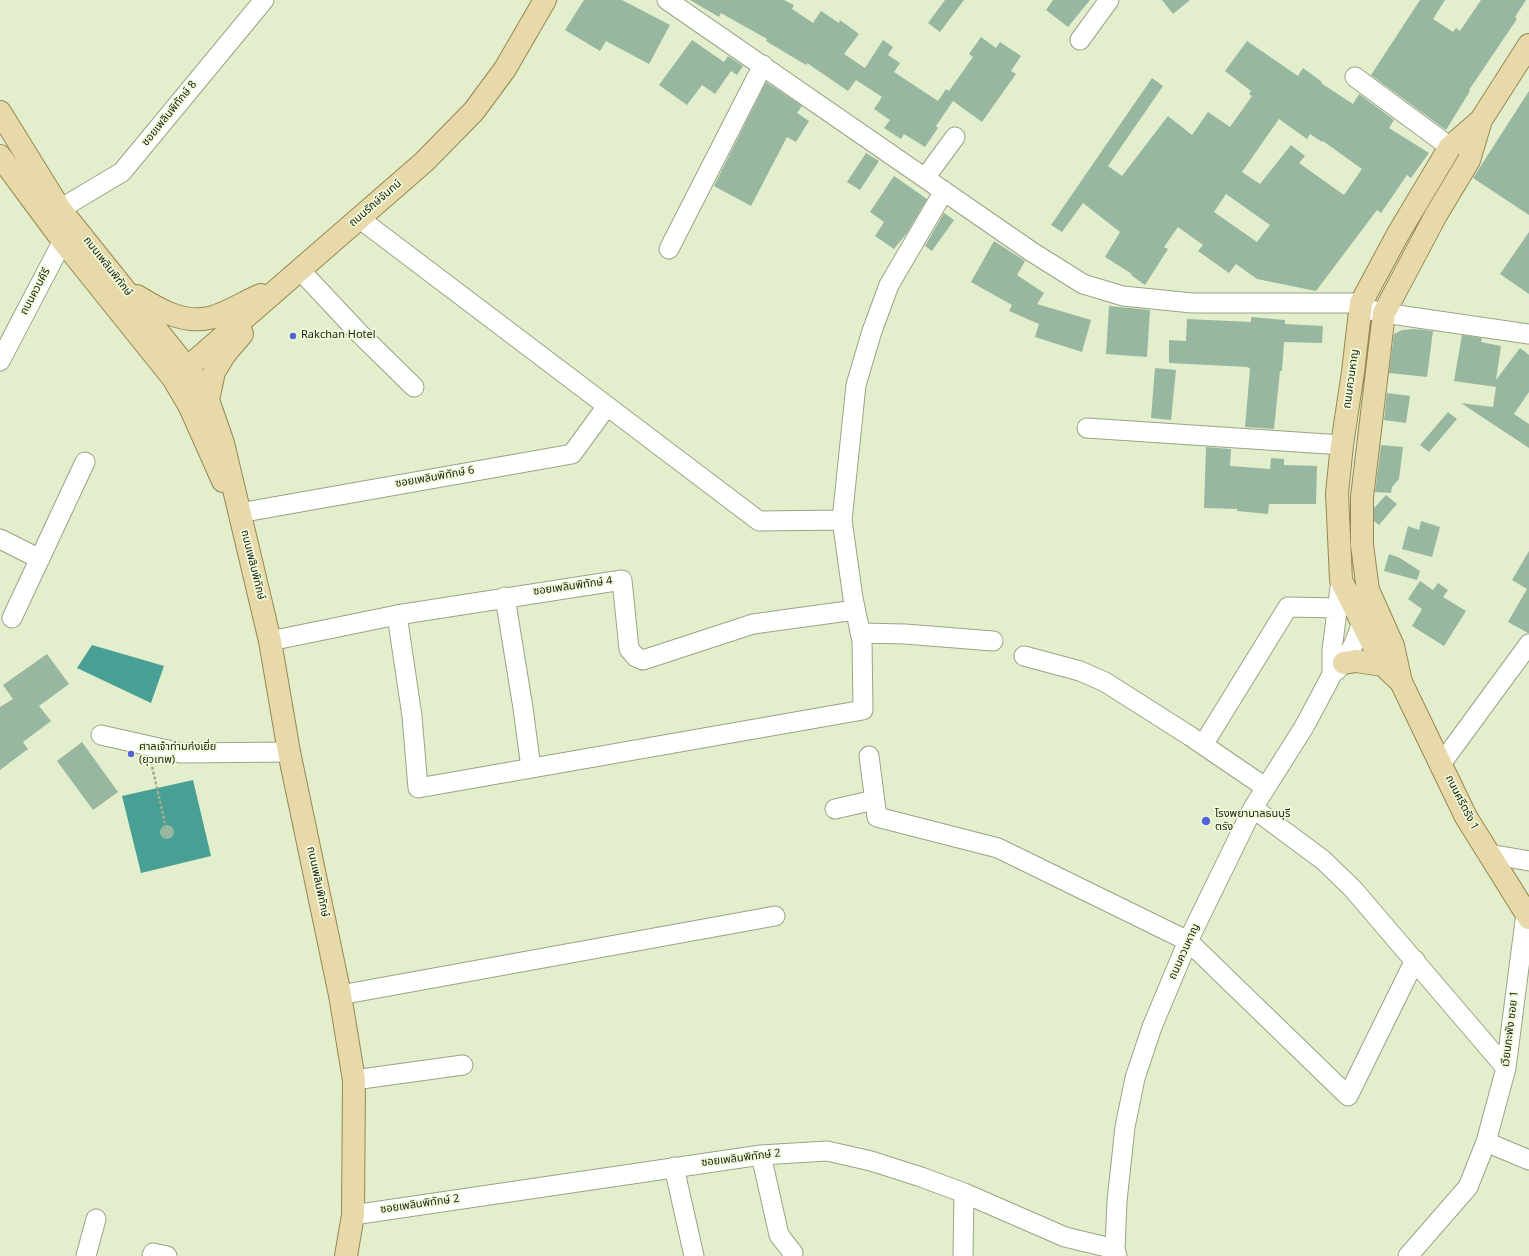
<!DOCTYPE html>
<meta charset="utf-8">
<style>
body{margin:0}
canvas{display:block;background:#e2eecc}
</style>
<canvas width="1529" height="1256"></canvas>
<script>
const c = document.querySelector('canvas').getContext('2d');
c.lineJoin = 'round';
function fill(path, color) { c.fillStyle = color; c.fill(path, 'evenodd'); }
function trace(path, color, width, dash) { c.strokeStyle = color; c.lineWidth = width; c.lineCap = dash ? 'butt' : 'round'; c.setLineDash(dash || []); c.stroke(path); }
function drawText(font, color, halo, rows, align = 'center') {
  c.font = font + ' Georgia,"Noto Sans Thai",serif'; c.lineWidth = 3.5; c.setLineDash([]); c.textBaseline = 'middle'; c.strokeStyle = halo; c.fillStyle = color; for (const [text, x, y, turn = 0] of rows) {
    c.save(); c.translate(x, y); c.rotate((+turn || 0) * Math.PI / 180); c.textAlign = isNaN(turn) ? turn : align; if (halo) c.strokeText(text, 0, 0); c.fillText(text, 0, 0); c.restore();
  }
}
fill(new Path2D(`
 M92,645l72,21 -13,37 -74,-35z
 M193,780l18,76 -70,17 -19,-77z`), '#48a094');
fill(new Path2D(`
 M584,0h38l48,25 -21,39 -43,-23 -6,10 -35,-21z
 M690,0h94l10,5 -2,4 21,14 8,-12 18,12 1,-3 19,14 -15,20 21,14 18,-28 10,7 -5,8 12,8 -6,9 44,29 8,-12 3,2 24,-34 -4,-3 12,-17 15,11 4,-6 21,14 -10,15 5,3 -34,48 -29,-21 -17,25 2,2 -13,19 -21,-13 -3,5 -17,-11 6,-8 -16,-11 8,-12 -26,-17 -8,11 -41,-28 -1,2 -40,-24 1,-2 -46,-26 -2,4z
 M945,0h19l-24,32 -12,-9z
 M1053,0h37l-22,27 -22,-17z
 M1162,0h28l-17,14z
 M1420,0h25l-12,19 20,13 3,-4 4,3 21,-31h45l-11,17 2,2 -48,71 1,1 -24,39 -75,-55z
 M692,40l32,22 4,-6 15,10 -6,9 -6,-4 -16,23 -13,-9 -15,20 -28,-20z
 M1247,41l51,35 5,-8 19,14 -1,1 32,21 6,-10 35,26 -5,8 40,25 -18,25 -4,-3 -26,38 -4,-3 -61,81 -59,-12 -21,-15 -7,9 -31,-22 5,-6 -25,-18 -14,20 4,2 -23,36 -14,-10 1,-1 -27,-17 15,-25 -37,-29 -21,29 -11,-7 101,-147 11,8 -55,80 14,10 46,-60 24,19 16,-23 22,15 22,-31 -3,-2 2,-3 -26,-20zM1279,119l28,20 3,-5 12,8 1,-1 39,28 -18,26 -45,-32 6,-7 -14,-11 -31,39 -18,-12zM1226,194l44,31 -13,17 -43,-30z
 M766,82l36,24 -5,7 12,8 -13,21 -9,-5 -36,69 -37,-20z
 M1529,91v124l-56,-37z
 M866,153l13,8 -19,29 -13,-8z
 M894,176l33,23 -20,34 -13,16 -19,-13 9,-14 -14,-10z
 M944,213l10,7 -22,31 -7,-5z
 M1529,232v62l-29,-20z
 M994,241l31,20 -8,14 27,18 -7,11 54,16 -9,32 -47,-15 4,-13 -30,-13 3,-6 -41,-23z
 M1109,306l41,4 -3,47 -41,-3z
 M1251,317l34,3v4l38,2 -1,17 -38,-1 -2,29h-2l-6,58 -29,-2 5,-58 -2,-2 -79,-4v-23l17,1 1,-22 64,3z
 M1415,329l18,2 -6,46 -38,-4 5,-39 8,-4z
 M1462,335l20,3 -1,4 20,4 -5,34 24,-32 9,7v37l-15,22 15,10v24l-68,-45 32,4 3,-20 -42,-6z
 M1155,368l21,2 -5,50 -20,-2z
 M1387,393l23,3 -4,27 -22,-3z
 M1448,412l9,7 -28,33 -9,-7z
 M1381,445l22,2 -4,32 -7,8 -1,6 -16,-1z
 M1206,447l25,2 -1,17 40,3 1,-11 13,1v6l33,1 -1,38h-47l-1,10 -31,-3v-2l-33,-1z
 M1386,495l11,9 -18,21 -5,-4v-13z
 M1421,521l19,6 -8,30 -30,-8 6,-23 11,4z
 M1529,551v82h-1l-20,-11 19,-33 -15,-9z
 M1389,554l11,4 20,13 -3,9 -33,-9z
 M1420,581l13,9 5,-7 10,7 -5,7 23,14 -22,35 -32,-20 10,-17 -14,-10z
 M47,654l22,30 -30,22 12,15 -28,21 5,7 -28,21v-63l13,-8 -10,-14z
 M82,742l36,50 -25,18 -36,-49z
 M160 832a7 7 0 1 1 14 0a7 7 0 1 1-14 0Z`), '#98b7a0');
const minor = new Path2D(`
 M667,0l365,252 51,32 40,12 69,7h169l10,7 13,3 145,21
 M1080,40l29,-40
 M1355,77l95,70
 M925,178l30,-41
 M60,209l62,-37 142,-172
 M360,219l399,302 83,-1
 M669,249l94,-184
 M300,270l59,63 55,54
 M0,361l69,-132
 M1087,428l255,17
 M239,513l333,-59 35,-48
 M0,539l40,20
 M505,597l18,111 8,60
 M397,615l15,101 6,72 445,-78 -1,-69 -9,-43 -11,-78 14,-135 16,-54 17,-46 55,-94
 M12,618l73,-156
 M860,633l45,1 88,7
 M270,641l127,-26 225,-35 7,69 7,8 7,3 110,-36 102,-14
 M1024,656l56,15 25,11 85,54 75,51
 M1336,671c15,-14 24,-40 28,-60
 M101,735l80,18 108,-1
 M1203,745l85,-138 49,1
 M869,756l8,61 121,31 190,93 160,155 67,-136
 M1441,764l88,-120
 M1253,808l70,52 30,29 153,179
 M835,809l39,-9
 M1489,854l40,7
 M340,995l435,-79
 M354,1080l109,-15
 M1486,1142l43,18
 M761,1155l18,80 14,18 -1,3
 M674,1167l20,89
 M353,1215l408,-60 66,-4 44,10 50,16 43,16 101,44 50,12
 M86,1256l10,-37
 M152,1256l1,-3 14,3
 M963,1256l1,-63
 M1117,1256l-2,-7 2,-48 8,-74 10,-49 17,-51 36,-86 65,-133 51,-81 23,-43 5,-10v-24l9,-70
 M1408,1256l60,-69 18,-45 20,-74 20,-155`);
const major = new Path2D(`
 M1529,45l-48,75 -12,40 -33,55 -52,98 -22,184v48l6,45 25,56 8,36 65,135 63,101
 M0,112l60,97 132,165 16,26 15,43 47,198 19,111 51,243 14,85 -1,135 -7,41
 M0,156l63,85 110,137 17,29 33,74
 M137,296c21,13 46,28 72,22 15,-3 37,-17 52,-23
 M173,378l14,-10 237,-206 50,-51 31,-42 40,-69
 M208,400l6,-28 11,-18 17,-20
 M1344,663l12,-2 27,4
 M1401,682l-18,-17 -42,-85 -4,-87 5,-48 11,-73 8,-69 37,-69 52,-87 31,-27`);
trace(minor, '#99a484', 21);
trace(major, '#968850', 24);
trace(new Path2D(`
 M151,762l14,61`), '#a3ac91', 2.5, [3, 2]);
trace(minor, '#fff', 19);
trace(major, '#e8d9aa', 22);
for (const [x, y, r, color] of [
 [293,336,4,"#5562d8"],
 [131,754,4,"#5562d8"],
 [1206,821,5,"#5562d8"]
]) { const dot = new Path2D(); dot.arc(x, y, r, 0, 2 * Math.PI); c.fillStyle = color; c.fill(dot); trace(dot, '#effbd9', 1.5); }
drawText('11px', '#1b1f13', '#effbd9', [
 ["ซอยเพลินพิทักษ์ 8",170,114,-51],
 ["ถนนรักษ์จันทน์",376,204,-41],
 ["ถนนเพลินพิทักษ์",107,267,52],
 ["ถนนควนคีรี",36,292,-62],
 ["ถนนควนหาญ",1352,379,-82],
 ["ซอยเพลินพิทักษ์ 6",435,478,-10],
 ["ถนนเพลินพิทักษ์",252,565,76],
 ["ซอยเพลินพิทักษ์ 4",573,587,-8],
 ["ถนนศรีตรัง 1",1461,803,63],
 ["ถนนเพลินพิทักษ์",317,882,78],
 ["ถนนควนหาญ",1185,952,-66],
 ["เวียนกะพัง ซอย 1",1511,1029,-83],
 ["ซอยเพลินพิทักษ์ 2",741,1159,-7],
 ["ซอยเพลินพิทักษ์ 2",420,1205,-8]
]);
drawText('11px', '#1b1f13', '#effbd9', [
 ["Rakchan Hotel",301,336],
 ["ศาลเจ้าท่ามก๋งเยี่ย",139,748],
 ["(ยุวเทพ)",139,761],
 ["โรงพยาบาลธนบุรี",1215,815],
 ["ตรัง",1215,828]
], 'left');
</script>
